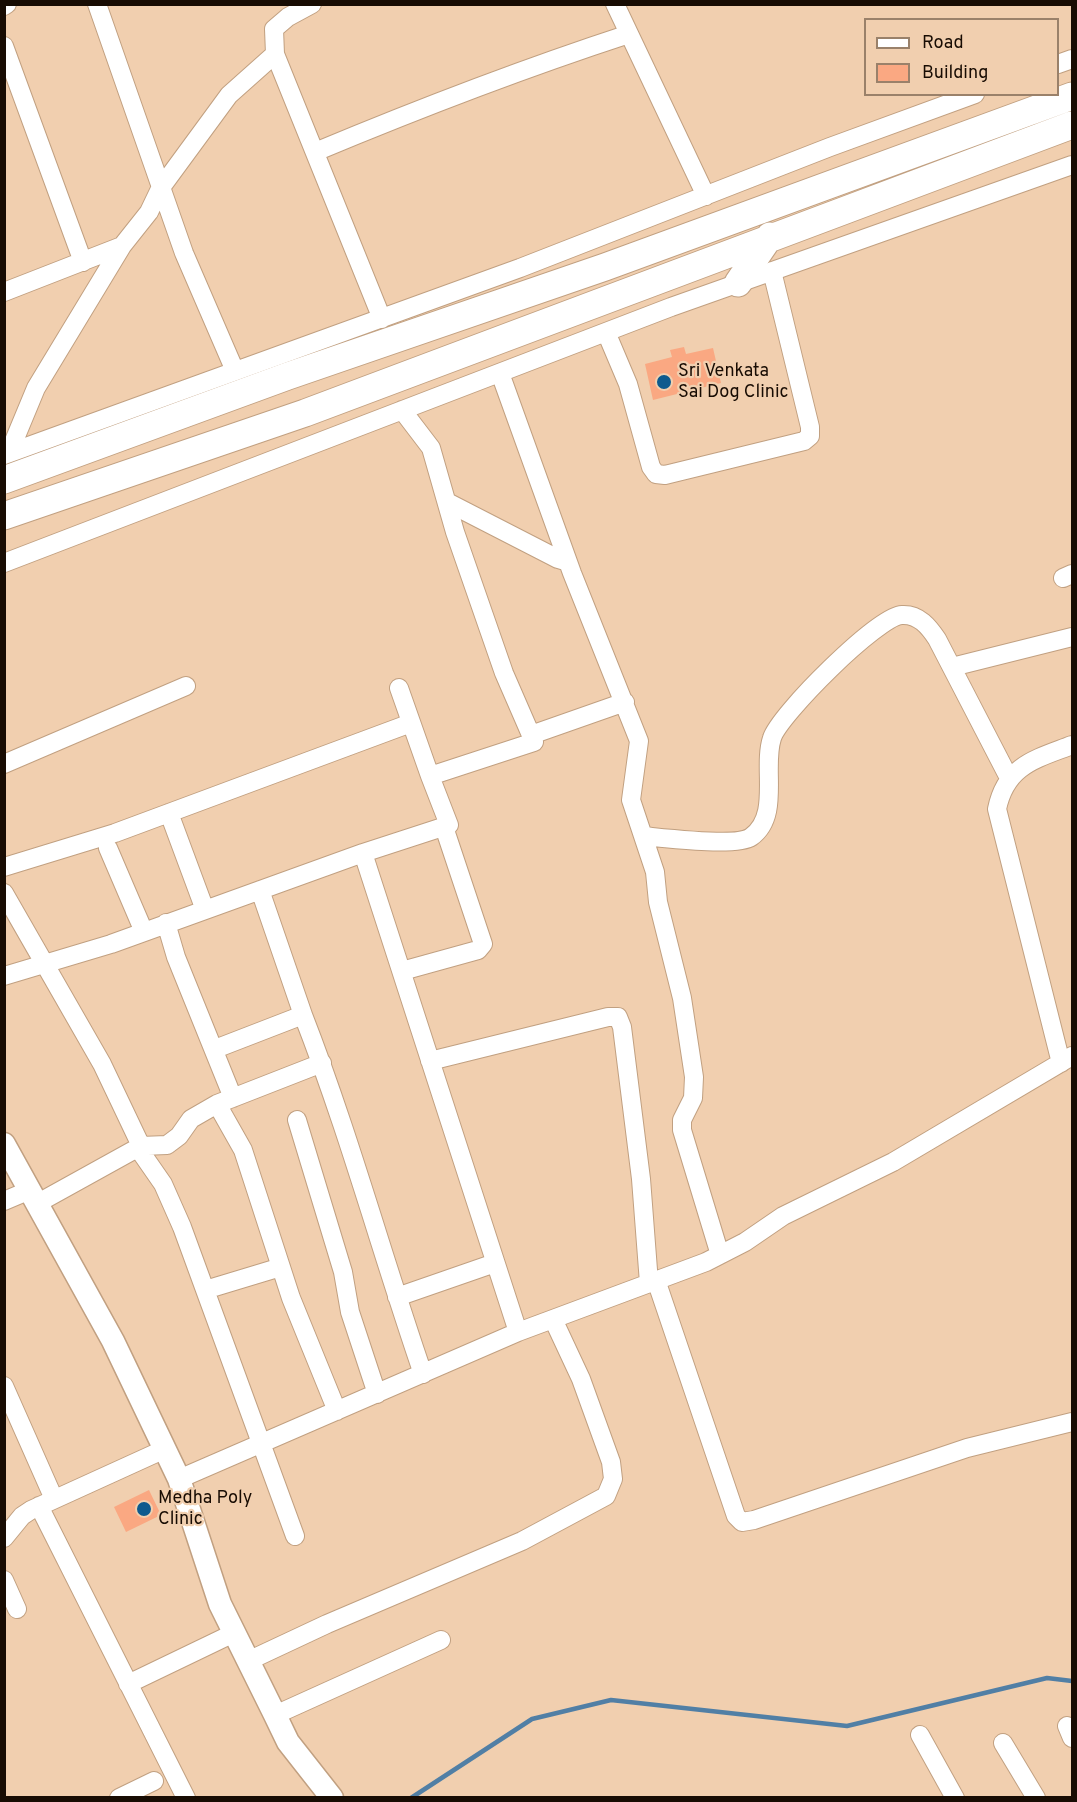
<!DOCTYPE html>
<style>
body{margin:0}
#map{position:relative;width:1077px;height:1802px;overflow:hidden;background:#f1cfaf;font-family:Overpass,sans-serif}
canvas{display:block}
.frame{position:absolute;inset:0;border:6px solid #180c03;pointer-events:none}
.legend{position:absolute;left:864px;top:18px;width:195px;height:78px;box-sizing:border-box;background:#f1cfaf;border:2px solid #9a816a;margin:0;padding:8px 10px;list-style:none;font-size:18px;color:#180c03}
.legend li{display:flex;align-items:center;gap:12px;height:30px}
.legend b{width:30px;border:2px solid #9a816a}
</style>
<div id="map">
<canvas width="1077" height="1802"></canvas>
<div class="frame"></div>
<ul class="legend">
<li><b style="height:8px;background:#fff"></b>Road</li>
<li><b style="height:16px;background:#faa882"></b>Building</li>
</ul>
</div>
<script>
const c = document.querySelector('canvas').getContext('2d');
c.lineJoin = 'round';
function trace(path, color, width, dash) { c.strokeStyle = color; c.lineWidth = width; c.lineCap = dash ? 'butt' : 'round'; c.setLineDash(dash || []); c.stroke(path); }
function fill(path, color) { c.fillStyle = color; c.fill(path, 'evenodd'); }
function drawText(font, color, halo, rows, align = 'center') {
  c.font = font + ' Overpass,sans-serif'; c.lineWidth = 4.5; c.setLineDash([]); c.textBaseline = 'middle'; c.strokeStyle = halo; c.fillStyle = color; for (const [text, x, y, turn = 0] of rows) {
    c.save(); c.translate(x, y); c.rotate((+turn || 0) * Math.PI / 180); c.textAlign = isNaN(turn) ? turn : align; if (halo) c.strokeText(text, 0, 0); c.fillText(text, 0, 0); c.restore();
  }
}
trace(new Path2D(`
 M411,1798l121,-79 79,-19 236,26 200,-48 25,3`), '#517fa5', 4.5);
fill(new Path2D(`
 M684,347l2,7 27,-6 8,35 -68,17 -8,-36 27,-7 -2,-7z
 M149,1490l12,25 -35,17 -12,-25z`), '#faa882');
const minor = new Path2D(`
 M97,4l87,249 51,118
 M615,4l91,192
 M4,6l3,-2
 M4,46l79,216
 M275,54l107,265
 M1058,64l14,-5
 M315,152c103,-43 207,-83 314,-118
 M4,292l118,-46
 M606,332l22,52 23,83 5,7 9,1 139,-34 6,-5v-9l-38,-156
 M500,373l72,200 67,168 -8,59 24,72 3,30 24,96 12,79 -1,21 -11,22v10l38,125
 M9,453l27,-65 86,-142 27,-34 11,-23 69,-94 46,-41 -1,-25 14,-12 24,-13
 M4,455l516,-187 310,-121 145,-53
 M447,502l111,57 10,3
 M4,563l667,-256 401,-142
 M1063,578l9,-4
 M952,667l120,-30
 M399,688l31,88
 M531,735l94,-33
 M4,764l182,-78
 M169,813l36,97
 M643,836c21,2 94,11 108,1 30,-21 11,-69 21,-99 7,-23 106,-122 130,-123 17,-1 27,12 35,24l72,139
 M108,848l36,84
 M363,853l155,479
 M4,867l111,-34 296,-110
 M4,893l98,171 39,82
 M166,923l10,34 57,141
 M402,971l76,-21 5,-6 -39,-117
 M4,976l107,-32 252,-91 86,-28 -19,-49 104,-34 -30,-69 -49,-141 -24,-84 -29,-38
 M303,1015c46,118 79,240 120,359
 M215,1049l88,-34 -43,-125
 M430,1061l178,-44h10l4,10 19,152 8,104
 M1061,1063l-64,-254c9,-44 39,-50 75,-64
 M217,1104l26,46 48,148 46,113
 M297,1120l46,152 7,40 27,82
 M138,1148l25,36 19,43 113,309
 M4,1201l26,-11
 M38,1203l103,-57 26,-1 12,-9 12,-17 26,-15 105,-41
 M656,1280l80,236 6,6 12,-2 213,-72 105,-26
 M205,1290l76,-23
 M397,1297l98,-34
 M4,1386l50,113
 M179,1479l339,-147 188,-70 39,-20 38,-26 110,-54 179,-106
 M39,1506l147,292
 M4,1538l18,-22 9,-6 134,-61
 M4,1580l13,29
 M248,1661l79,-37 195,-83 84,-45 7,-17 -2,-17 -30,-83 -28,-60
 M128,1684l106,-51
 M275,1715l166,-75
 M1067,1726l5,12
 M920,1735l35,63
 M1003,1743l33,55
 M119,1798l35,-17`);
const major = new Path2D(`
 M4,1144l109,197 66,138 41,125 55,111 13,27 44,56`);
const highway = new Path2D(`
 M738,283l32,-47
 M4,480l284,-104 317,-109 467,-171
 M4,516l301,-103 767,-288`);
trace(minor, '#c1a081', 20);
trace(major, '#c1a081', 25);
trace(highway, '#c1a081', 29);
trace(minor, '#fff', 18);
trace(major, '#fff', 22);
trace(highway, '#fff', 27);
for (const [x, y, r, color] of [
 [664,382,8,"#0e5a8e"],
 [144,1509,8,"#0e5a8e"]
]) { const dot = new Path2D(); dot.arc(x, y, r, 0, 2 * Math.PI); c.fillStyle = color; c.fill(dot); trace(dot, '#f1cfaf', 2); }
drawText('18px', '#180c03', '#f1cfaf', [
 ["Sri Venkata",678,372],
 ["Sai Dog Clinic",678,393],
 ["Medha Poly",158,1499],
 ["Clinic",158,1520]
], 'left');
</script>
